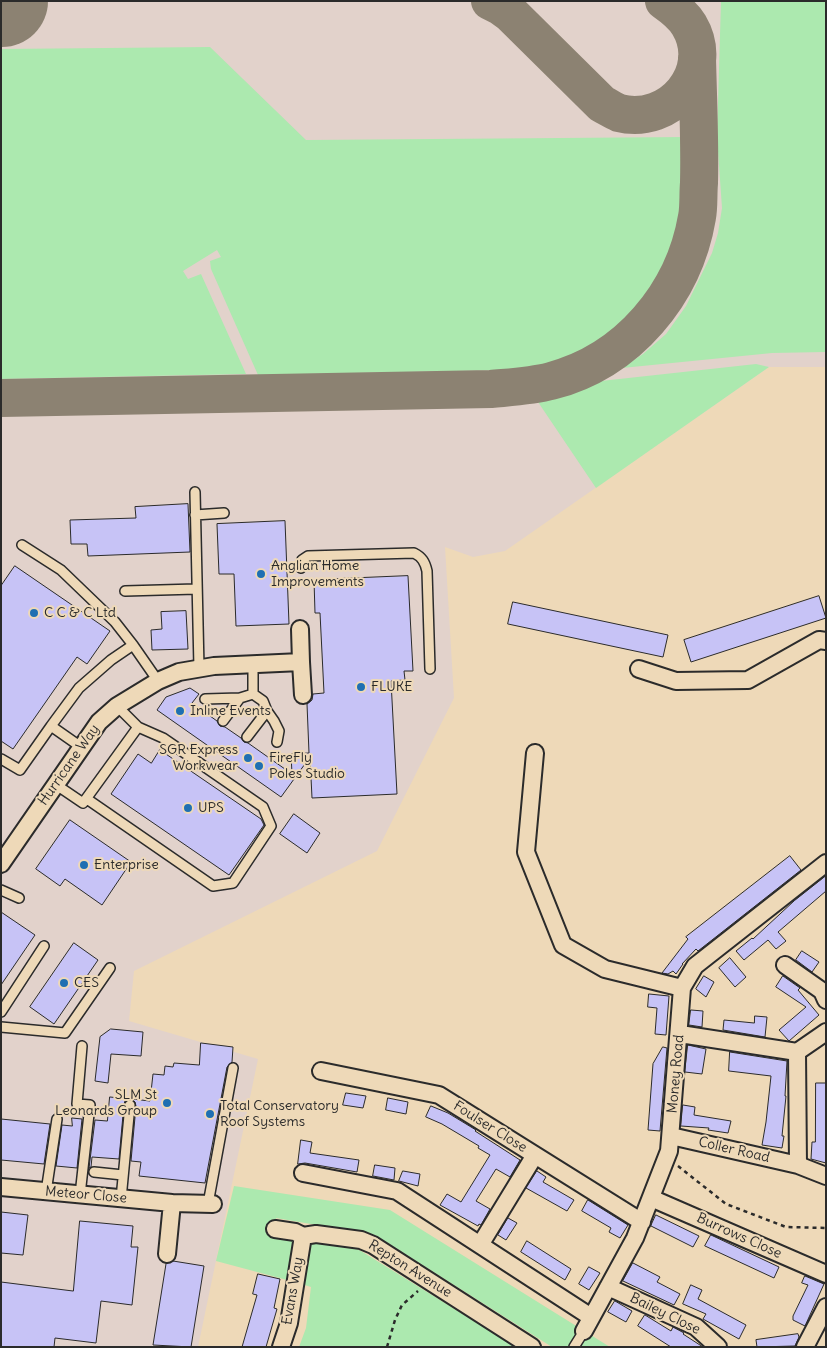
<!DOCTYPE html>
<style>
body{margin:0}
#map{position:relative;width:827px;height:1348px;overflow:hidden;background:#eed9b8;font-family:Delius,sans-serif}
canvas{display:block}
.frame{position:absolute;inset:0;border:2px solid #2b2b2b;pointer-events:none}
</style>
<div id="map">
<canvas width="827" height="1348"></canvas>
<div class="frame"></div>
</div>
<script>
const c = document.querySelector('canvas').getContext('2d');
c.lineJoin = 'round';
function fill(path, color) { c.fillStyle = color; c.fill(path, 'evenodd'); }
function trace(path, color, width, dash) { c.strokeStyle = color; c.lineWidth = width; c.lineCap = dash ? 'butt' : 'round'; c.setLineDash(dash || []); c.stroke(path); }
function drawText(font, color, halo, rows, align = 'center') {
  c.font = font + ' Delius,sans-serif'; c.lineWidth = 4; c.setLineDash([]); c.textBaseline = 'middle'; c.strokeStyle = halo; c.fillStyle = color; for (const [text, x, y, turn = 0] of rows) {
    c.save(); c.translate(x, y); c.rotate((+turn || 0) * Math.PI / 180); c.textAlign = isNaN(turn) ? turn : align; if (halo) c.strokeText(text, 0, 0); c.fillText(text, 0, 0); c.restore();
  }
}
fill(new Path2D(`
 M1,1h825v366h-57l-264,184 -32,6 -28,-10 9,151 -77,153 -243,120 -5,50 129,38 -60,288h-197z`), '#e2d2cb');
fill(new Path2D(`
 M721,1h105v351l-54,1 -150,15 21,-14 23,-20 20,-28 26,-53 6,-20 4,-25 -5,-71z
 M210,47l96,93 380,-3 2,25v36l-3,37 -18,42 -19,29 -50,39 -30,14 -30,7 -34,4 -246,5 -47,-106 -1,-8 11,-4 -4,-7 -34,21 5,8 13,-5 45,100 -245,5v-330z
 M756,364l13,3 -173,121 -58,-86 63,-21z
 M234,1186l156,24 220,137h-58l-177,-112 -99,-17 -1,11 12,5 7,9 -7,37 -71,-19z
 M338,1239l23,12 155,96h-217l7,-19 5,-41 -13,-4 5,-39z`), '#ace9af');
trace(new Path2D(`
 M490,1l10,5 11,8 91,90c6,3 12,7 17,9 51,13 98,-41 70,-88 -6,-10 -15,-17 -25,-24
 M1,398l490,-9c21,-2 41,-3 60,-8 77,-20 133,-87 146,-164 2,-10 1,-23 2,-34 1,-41 -1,-83 -2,-125`), '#8c8272', 38);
trace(new Path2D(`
 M1,1h1`), '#8c8272', 92);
const building = new Path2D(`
 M188,504l2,48 -102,4 -1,-12h-16l-1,-24 66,-2 -1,-11z
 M285,521l4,103 -53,2 -2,-52h-15l-2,-50z
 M15,566l95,65 -23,33 -10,-7 -64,92 -12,-8v-155z
 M408,576l5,95h-9l1,9 -14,1 6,113 -85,4 -2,-41 -29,40 -124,-87 9,-13 24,-9 9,6 -7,9 25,18 3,5 5,1 16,11 3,4 4,1 44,31 -1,-20 18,-1 -2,-49 5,-4 1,-6 11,-1 -4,-80h-5l-1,-33z
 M819,596l7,22 -135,44 -7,-22z
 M513,602l155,33 -5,22 -155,-33z
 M186,611l2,38 -36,1 -1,-20 11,-1 -1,-17z
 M160,750l101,69 3,6 -35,50 -118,-81 27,-40 13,9z
 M294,814l26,19 -13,20 -27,-19z
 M70,820l61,42 -29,43 -37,-26 -5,7 -24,-17z
 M790,856l11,14 -103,81 -2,-2 -14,15h1l-7,10 -3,-3 -5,3 -6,-1 26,-34 -2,-2z
 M826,876v15l-48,41 8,9 -10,8 -8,-9 -24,20 -8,-9 16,-13 1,1 41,-38z
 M1,912l34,23 -34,50z
 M74,943l24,17 -44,64 -24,-17z
 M802,951l17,11 -7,10 -16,-12z
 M730,958l16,19 -11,10 -16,-19z
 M704,976l10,6 -8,15 -10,-8z
 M783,976l17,12 -2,2 21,25 -30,26 -10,-11 27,-23 -30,-20z
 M649,994l20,2 -3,39 -11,-1 2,-26 -9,-1z
 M691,1010l12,1 -1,16 -13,-2z
 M755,1016l12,1 -2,20 -42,-7 1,-10 30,3z
 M111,1029l32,3 -2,24 -30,-2 -3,29 -13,-2 5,-44z
 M201,1043l32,4 -1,15 -5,5 -22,116 -66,-7 2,-14 -10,-1 5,-55 -1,-4 -3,-3 18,2 3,-27 11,1 1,-9 8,1 1,-4 25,2z
 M688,1045l18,4 -4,25 -17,-2z
 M663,1047l4,1 -7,83 -12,-1 5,-66z
 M730,1052l57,9 -2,35h1l-4,40h2l-2,12 -20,-3 4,-23 5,-46 -42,-5z
 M816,1083h10v80l-15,-4 1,-17h3z
 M346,1093l20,3 -3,12 -20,-3z
 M110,1097l19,2 -4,2 -1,3 -5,55 -27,-2 -1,10 -2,1 6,-48 12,1z
 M388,1098l20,4 -2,12 -20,-4z
 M683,1105l12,2 -1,8 37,6 -3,12 -20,-3 1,-2 -28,-2z
 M431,1106l17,7 28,17 -1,1 45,29 -10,17 -14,-8 -20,32 14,8 -9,16 -2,-1 -1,2 -38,-21 7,-11 14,8 29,-47 -12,-7 1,-2 -37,-22 -16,-7z
 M72,1118l10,1 -5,49 -21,-2 6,-41 10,1z
 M1,1119l49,5 -6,40 -43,-4z
 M301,1140l11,2 -2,11 49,7 -2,12 -52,-9 -7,1z
 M375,1165l20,3 -1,12 -21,-4z
 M403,1171l17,3 -2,12 -19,-5z
 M537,1171l9,6 -3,5 31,18 -7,11 -41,-23z
 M588,1200l40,25 -8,13 -11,-6 2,-4 -29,-17z
 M1,1212l27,3 -5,40 -22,-2z
 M656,1215l43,21 -6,11 -42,-21z
 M508,1218l9,5 -11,17 -8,-5z
 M80,1221l53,5 -2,21h7l-6,58 -31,-4 -5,42 -41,-5 -1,9h-53v-65l72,9z
 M711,1235l68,32 -5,11 -69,-32z
 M527,1241l44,28 -6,11 -44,-28z
 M173,1261l31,5 -13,81 -38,-2 13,-81z
 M633,1263l27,14 -3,5 23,12 -6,11 -51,-24z
 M589,1267l11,6 -11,17 -10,-6z
 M258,1274l22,5 -6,29 3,1 -11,38h-24l15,-52 -4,-1z
 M805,1276l19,8 -19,42 -12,-6v-4l15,-31 -6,-2z
 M691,1285l11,5 -4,9 48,26 -7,14 -36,-20 3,-5 -23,-10z
 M615,1301l17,10 -6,11 -18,-10z
 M645,1315l26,16 2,-4 11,6 -1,1 20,13h-32l-33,-21z
 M798,1334l1,3 -4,9 -38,1 -1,-7z`);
fill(building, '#c7c3f6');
trace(building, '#2b2b2b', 1);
const service = new Path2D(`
 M195,492l4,176
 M195,515l29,-2
 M22,545l39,25 54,52 18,23
 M301,568l1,-8 6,-4 106,-3c8,4 11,9 13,18l3,98
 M125,591l71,-2
 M253,664v30l10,7 4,10 7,10 5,10 -2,11
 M205,699l35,-1 13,-4
 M223,721l17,-23
 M247,737l20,-26
 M81,747l-30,-21 28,-38 32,-28 22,-15 25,36
 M1,759l19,11 31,-44
 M55,784l28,19 55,-76 -21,-21
 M87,799l126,87 20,-3 38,-57 -8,-19 -100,-69 -25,-11
 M1,890l18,8
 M1,1012l43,-66
 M1,1027l64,6 45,-65
 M94,1172l29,3
 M46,1192l11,-73
 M80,1195l10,-90 -13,-1 5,-58
 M121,1199l9,-94
 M208,1204l25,-136
 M574,1347l10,-16`);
const minor = new Path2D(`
 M301,662l2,33
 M639,669l37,12 72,-1 71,-40 7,1
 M535,753l-9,99 37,93 42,24 77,19
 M1,864l98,-142 18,-16 41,-25 21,-9 35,-6 87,-4 -1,-33
 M785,965l37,26 4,9
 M680,1034l117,18
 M321,1071l118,24 203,127
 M671,1136l127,29 28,11
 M798,1165l-1,-113 29,-20
 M303,1173l94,18 194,126
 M1,1187l171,16 41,1
 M651,1198l175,76
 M275,1229l20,3 8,4 13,-2 45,6 12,5 159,102
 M480,1245l55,-90
 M167,1254l5,-51
 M608,1287l88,40 22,20
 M584,1331l51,-93 34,-87 13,-163 13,-22 131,-103
 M281,1347l8,-24 14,-87
 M805,1347l21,-40`);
trace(service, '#2b2b2b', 12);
trace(minor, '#2b2b2b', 20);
trace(new Path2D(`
 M678,1166l48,38 60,23 40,1
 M387,1347l8,-27 7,-15 16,-14`), '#2b2b2b', 2.5, [4, 4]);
trace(service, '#eed9b8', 9);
trace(minor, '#eed9b8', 16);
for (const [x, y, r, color] of [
 [261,574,5,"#1f6fb2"],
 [34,613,5,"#1f6fb2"],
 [361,687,5,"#1f6fb2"],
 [180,711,5,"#1f6fb2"],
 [248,758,5,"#1f6fb2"],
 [259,766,5,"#1f6fb2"],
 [188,808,5,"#1f6fb2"],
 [84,865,5,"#1f6fb2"],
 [64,983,5,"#1f6fb2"],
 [167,1103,5,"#1f6fb2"],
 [210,1114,5,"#1f6fb2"]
]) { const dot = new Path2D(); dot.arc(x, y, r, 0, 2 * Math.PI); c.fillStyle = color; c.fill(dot); trace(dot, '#eed9b8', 2); }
drawText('14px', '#2b2b2b', '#eed9b8', [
 ["Anglian Home",271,566],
 ["Improvements",271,582],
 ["C C & C Ltd",44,613],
 ["FLUKE",371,687],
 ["Inline Events",190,711],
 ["SGR Express",238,750,"right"],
 ["Workwear",238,766,"right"],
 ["FireFly",269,758],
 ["Poles Studio",269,774],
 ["UPS",198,808],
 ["Enterprise",94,865],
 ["CES",74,983],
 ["SLM St",157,1095,"right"],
 ["Leonards Group",157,1111,"right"],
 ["Total Conservatory",220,1106],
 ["Roof Systems",220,1122]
], 'left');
drawText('14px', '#2b2b2b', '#eed9b8', [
 ["Hurricane Way",69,765,-55],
 ["Money Road",676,1074,-85],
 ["Foulser Close",490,1127,32],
 ["Coller Road",734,1150,13],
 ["Meteor Close",86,1195,5],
 ["Burrows Close",739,1236,24],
 ["Repton Avenue",410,1269,32],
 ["Evans Way",293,1291,-80],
 ["Bailey Close",665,1314,26]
]);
</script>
